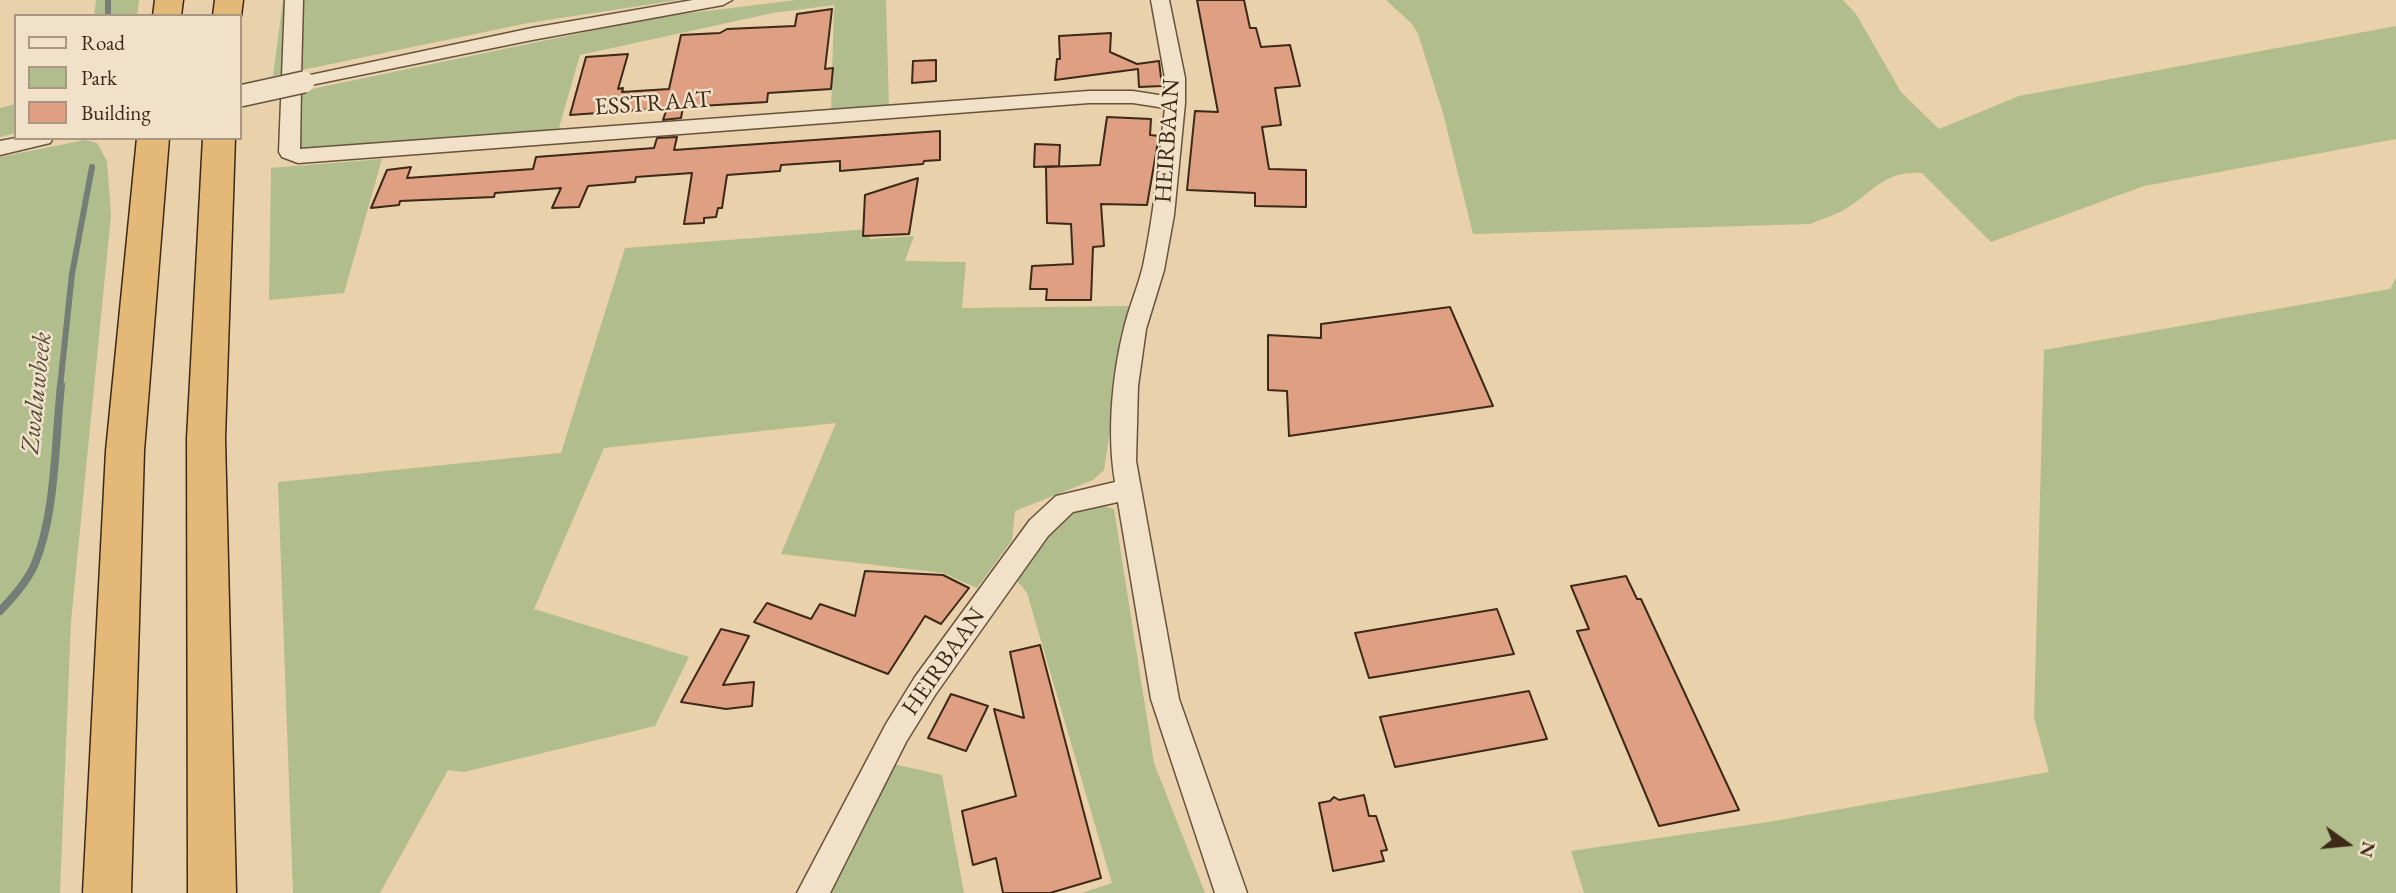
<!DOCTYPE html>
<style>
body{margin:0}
#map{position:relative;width:2396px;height:893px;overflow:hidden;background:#e9d1ab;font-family:"EB Garamond",serif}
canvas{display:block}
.legend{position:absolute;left:14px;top:14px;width:228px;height:126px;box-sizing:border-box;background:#f1e1c8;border:2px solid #a99781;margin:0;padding:9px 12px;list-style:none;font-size:21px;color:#3c2917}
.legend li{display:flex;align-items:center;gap:14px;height:35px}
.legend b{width:35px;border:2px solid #a99781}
.north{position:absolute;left:2312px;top:809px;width:70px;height:70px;-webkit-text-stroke:5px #f1e1c8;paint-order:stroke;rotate:105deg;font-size:19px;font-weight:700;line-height:28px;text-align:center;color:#3c2917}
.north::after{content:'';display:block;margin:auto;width:24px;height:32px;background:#3c2917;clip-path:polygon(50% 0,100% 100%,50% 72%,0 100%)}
</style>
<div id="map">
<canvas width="2396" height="893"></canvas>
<ul class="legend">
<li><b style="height:9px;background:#f1e1c8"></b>Road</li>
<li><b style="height:19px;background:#b1bd8d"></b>Park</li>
<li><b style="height:19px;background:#de9f82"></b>Building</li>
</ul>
<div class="north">N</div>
</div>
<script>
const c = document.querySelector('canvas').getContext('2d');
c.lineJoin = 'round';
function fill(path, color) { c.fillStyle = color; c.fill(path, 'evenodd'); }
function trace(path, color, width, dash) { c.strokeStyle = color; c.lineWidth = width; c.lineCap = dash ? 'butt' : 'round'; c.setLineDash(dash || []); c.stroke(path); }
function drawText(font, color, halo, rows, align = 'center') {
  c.font = font + ' "EB Garamond",serif'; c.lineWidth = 5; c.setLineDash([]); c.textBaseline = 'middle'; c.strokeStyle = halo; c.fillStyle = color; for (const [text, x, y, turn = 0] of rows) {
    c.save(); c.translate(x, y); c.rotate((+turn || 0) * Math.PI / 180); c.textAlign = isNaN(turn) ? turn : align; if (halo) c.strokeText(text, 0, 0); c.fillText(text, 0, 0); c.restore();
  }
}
fill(new Path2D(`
 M96,0h43l-2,16h-43z
 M283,0h396l-151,23 -255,53z
 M796,0h90l3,108 -58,5 3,-108 -61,8 -193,42 -22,76 -255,24 -6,-9 5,-55 356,-74z
 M1386,0h457l13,14 45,78 38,37 80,-33 377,-70v113l-252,47 -153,56 -69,-69c-39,-2 -47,18 -75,35 -11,7 -25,11 -37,16l-337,10 -30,-121 -25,-79 -6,-10z
 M16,104v29l-16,4v-29z
 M85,140l12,3 10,18 4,54 -40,406 -11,272h-60v-736z
 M382,159l-38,134 -75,7 2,-132z
 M869,229l1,10 44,-3 -9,25 61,1 -4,46 167,-2 -25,164 -11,10 -78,31 -3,29 -35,48 -34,-15 -162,-19 55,-131 -232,25 -70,161 155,48 -34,69 -191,46 -16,-2 -68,123h-87l-15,-411 283,-29 64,-205z
 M2396,278v615h-812l-13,-42 197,-29 281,-50 -15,-54 10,-368 346,-61z
 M1097,504l17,5 40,254 51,130h-123l30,-10 -85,-290 -13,-16 25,-37 29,-27z
 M889,763l53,12 22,118h-143z`), '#b1bd8d');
trace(new Path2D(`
 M108,0v16
 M60,387l12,-113 20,-107`), '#767c76', 6);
trace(new Path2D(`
 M0,611c12,-13 25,-27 33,-43 23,-51 22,-127 28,-183`), '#767c76', 8);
const building = new Path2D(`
 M1197,0h47l6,28h6l5,19 29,-2 10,41 -25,2 6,37 -19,2 7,42 37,1v37l-51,-1v-13l-68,-3 8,-79 23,1z
 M832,9l-7,60 8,-1 -2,21 -63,4 -1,9 -84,5 -2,11 -18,2 4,-12 -97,7 16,-58 42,-3 -10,35 5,-1 -1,4 47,-3 12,-54 39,-2 7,-4 68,-3 2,-12z
 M1111,33l-1,19 27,12 22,-3 3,25 -23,1 -1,-18 -83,11 2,-21h3l-1,-23z
 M936,60v21l-24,2 1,-22z
 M1107,117l44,2 -1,16 9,1 -12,69 -46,-1 3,42 -11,1 -2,53h-45l1,-11h-17l2,-23 41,-2 -2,-40 -24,-1 -1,-56 54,-2z
 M940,131v29l-16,1 -1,3 -83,7v-10l-59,4 -1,6 -53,4 -5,33h-4l-2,9 -12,1v5l-20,1 8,-51 -56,4 -1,5 -47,4 -9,21 -27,1 9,-20 -66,5 -1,4 -94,4 -1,4 -28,3 16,-38 24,-3 -4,11 126,-9 3,-12 118,-9 3,-10 20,-1 -3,13z
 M1035,144l25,1 -1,21 -25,1z
 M918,178l-9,56 -46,2 2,-41z
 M1450,307l43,99 -204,30 -2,-45 -19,-1v-55l53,3v-14z
 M865,571l78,4 26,13 -28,36 -16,-8 -37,58 -134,-52 13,-19 44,16 9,-15 35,12z
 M1626,576l11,23h4l98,211 -80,16 -82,-195 12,-2 -18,-43z
 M1497,609l17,45 -145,24 -14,-45z
 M721,629l28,7 -26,49 31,-3 -2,24 -26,3 -45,-7z
 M1040,645l61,233 -51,15h-47l-7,-35 -23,7 -11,-54 54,-15 -22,-87 30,9 -14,-66z
 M1529,691l18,48 -152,28 -15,-50z
 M951,694l37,12 -22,45 -38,-13z
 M1364,795l5,21h7l11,34 -6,1 3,10 -51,10 -14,-68 11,-2 4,-4 5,3z`);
fill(building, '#de9f82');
trace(building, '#3c2917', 2);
const minor = new Path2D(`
 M285,0h18l-2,77 231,-49 161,-28h39l-9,5 -191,35 -231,47 -1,62 789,-58h44l32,5v-18l-14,-78h18l16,78v25l-11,112 -10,55 -18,59 -8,57 -2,75 43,238 68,194h-32l-64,-194 -33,-197 -45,10 -25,24 -113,159 -29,47 -76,151h-33l89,-169 29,-47 115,-157 26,-24 59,-14c-8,-49 -3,-106 9,-154 5,-21 14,-41 19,-62 11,-52 16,-105 22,-158l-32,-5h-44l-791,60 -16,-6 -3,-5z
 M16,138h37l-3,5 -50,12v-14z`);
const motorway = new Path2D(`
 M155,0h28l-2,16h-28z
 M215,0h28l-2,16h-28z
 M137,138h32l-25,313 -13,442h-48l23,-442z
 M203,138h32l-10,300 11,455h-48l-1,-455z`);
trace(minor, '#67533c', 3);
trace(motorway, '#3c2917', 3);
fill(minor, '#f1e1c8');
fill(motorway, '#e4b876');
const minorBridge = new Path2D(`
 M240,96l64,-14`);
trace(minorBridge, '#67533c', 24, []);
trace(minorBridge, '#f1e1c8', 21);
drawText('24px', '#3c2917', '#f1e1c8', [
 ["ESSTRAAT",653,104,-4],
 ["HEIRBAAN",1168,141,-86],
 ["HEIRBAAN",944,662,-55]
]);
drawText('italic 26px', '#544c3e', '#f1e1c8', [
 ["Zwaluwbeek",37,393,-84]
]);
</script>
